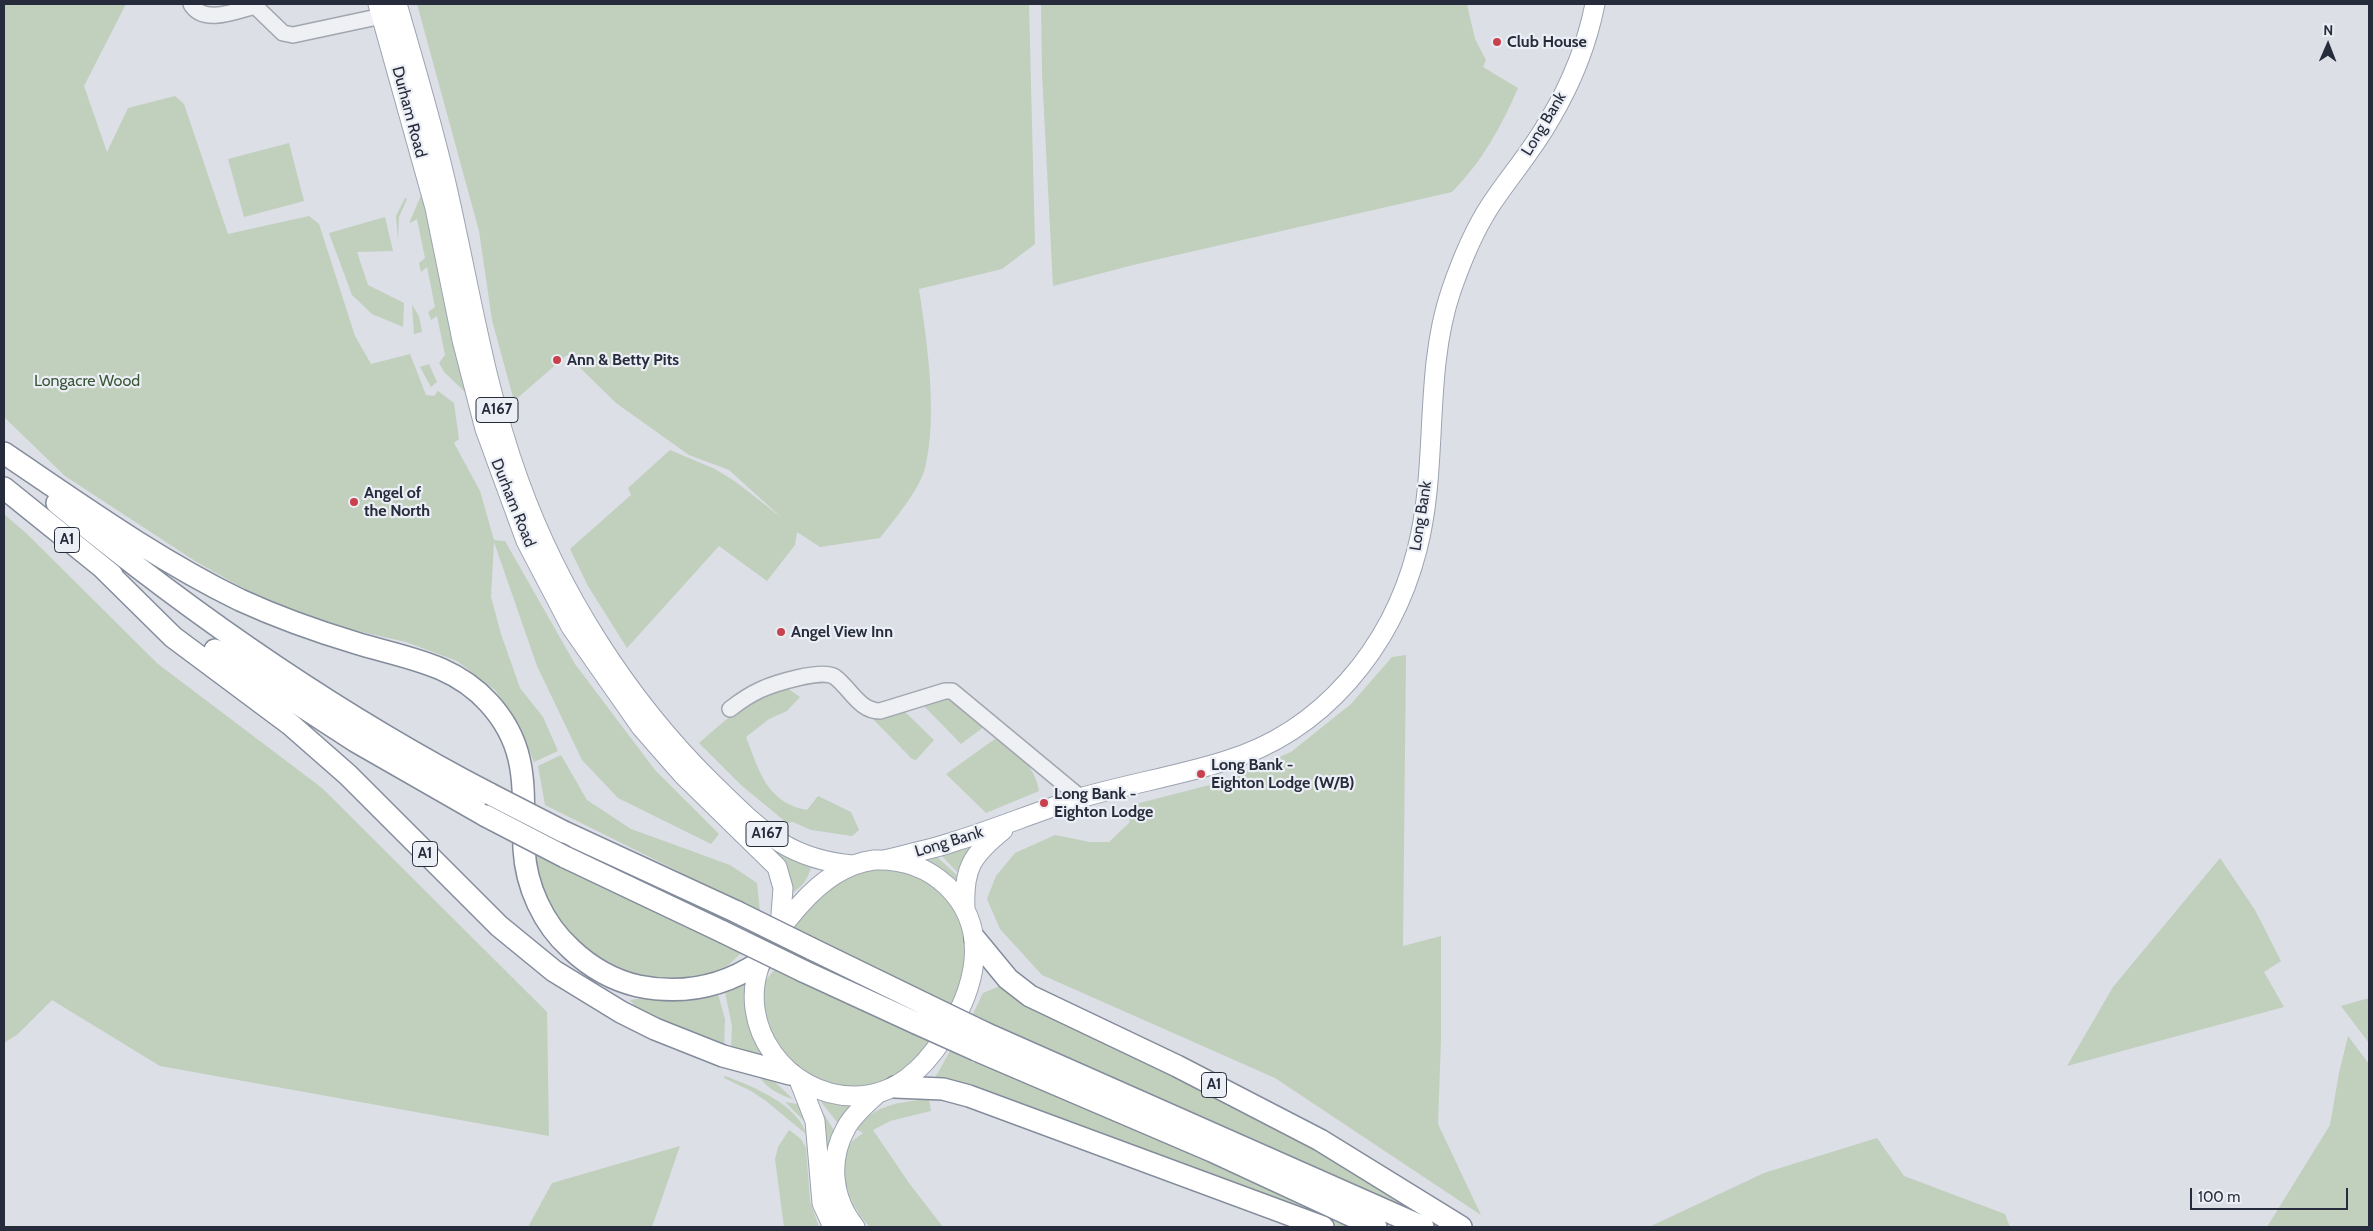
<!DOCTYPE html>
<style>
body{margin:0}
#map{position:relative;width:2373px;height:1231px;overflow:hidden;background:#dcdfe6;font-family:Cabin,sans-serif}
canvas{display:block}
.frame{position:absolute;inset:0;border:5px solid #262c3b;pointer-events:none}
.north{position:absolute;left:2303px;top:20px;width:50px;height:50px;-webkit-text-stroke:4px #ebeef4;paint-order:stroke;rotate:1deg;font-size:14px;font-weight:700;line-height:20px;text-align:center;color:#262c3b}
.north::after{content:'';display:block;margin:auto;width:18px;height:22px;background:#262c3b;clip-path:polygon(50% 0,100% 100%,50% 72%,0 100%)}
.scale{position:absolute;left:2190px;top:1188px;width:158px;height:22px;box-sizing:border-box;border:2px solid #262c3b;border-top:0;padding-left:6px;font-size:15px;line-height:18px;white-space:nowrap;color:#262c3b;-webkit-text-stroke:4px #ebeef4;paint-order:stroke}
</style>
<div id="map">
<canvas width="2373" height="1231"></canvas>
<div class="frame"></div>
<div class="north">N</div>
<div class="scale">100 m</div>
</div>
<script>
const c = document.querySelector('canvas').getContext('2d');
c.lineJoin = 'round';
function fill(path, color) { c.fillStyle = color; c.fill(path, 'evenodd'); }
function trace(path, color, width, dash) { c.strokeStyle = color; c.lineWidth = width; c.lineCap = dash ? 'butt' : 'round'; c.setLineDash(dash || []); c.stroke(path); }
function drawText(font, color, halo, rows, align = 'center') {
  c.font = font + ' Cabin,sans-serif'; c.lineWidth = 4.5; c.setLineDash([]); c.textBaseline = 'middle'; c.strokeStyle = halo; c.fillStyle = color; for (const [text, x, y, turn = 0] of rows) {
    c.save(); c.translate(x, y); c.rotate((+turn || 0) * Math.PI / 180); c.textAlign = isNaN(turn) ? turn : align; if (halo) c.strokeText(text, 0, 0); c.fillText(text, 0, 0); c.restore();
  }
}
fill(new Path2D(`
 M4,4h122l-42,82 23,66 21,-44 47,-12 9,8 44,130 81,-18 10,8 36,112 16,28 39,-10 16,41 8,1 4,-5 16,12 5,36 -5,4 26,48 14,49 11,1 70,123 80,106 64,64 -8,10 -93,-46 -36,-38 -45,-94 -43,-124 -3,55 10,37 19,54 23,29 15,34 -24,11 -15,-37 -24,-35 -38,-29 -51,-19 -75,-17 -67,-25 -69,-39 -130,-85 -61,-59z
 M417,4h612l6,240 -33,25 -83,20c8,52 19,127 6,179 -5,21 -31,52 -45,70l-60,9 -23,-15 -2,13 -28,36 -48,-35 -92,102 -39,-62 -18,-37 61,-54 -3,-7 42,-38 45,19 21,13 46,36 -53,-48 -40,-15 -73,-52 -49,-48 -53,46 -22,-81 -13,-89z
 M1041,4h426l8,35 11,21 -3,7 35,21c-17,39 -36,74 -66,104l-319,73 -80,21 -11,-213z
 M289,143l15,58 -60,16 -16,-58z
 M422,193l45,196 -2,3 -21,-20 -5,-9 6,-8 -8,-39 -6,4 -3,-8 7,-5 -8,-40 -6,5 -2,-9 6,-5 -8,-39 -7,4v-2z
 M405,198l2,1 -8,18 -1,23 -2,-24z
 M385,217l8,34 -36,1 11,33 36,18 -1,24 -31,-13 -20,-19 -23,-62z
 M412,305l7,11 3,16 -8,2z
 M429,364l8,18 -6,5 -11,-20z
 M4,514l23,20 131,130 164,124 225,224 2,124 -389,-70 -108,-66 -34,34 -14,9z
 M1406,655l-3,291 38,-10v104l-3,84 43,91 -206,-137 -233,-103 -42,-46 -13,-30 9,-23 19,-23 40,-18 35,7h19l20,-19 3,-18 89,-23 70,-30 60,-48 41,-47z
 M786,687l14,10 -13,14 -18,8 -23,18c13,34 21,66 61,73l11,-14 33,16 8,18 -7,6 -41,-6 -18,-8 -6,1 -46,-38 -42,-42c26,-23 52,-46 87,-56z
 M950,696l35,30 -24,18 -41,-42z
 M902,709l32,31 -18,20 -4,-1 -40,-41z
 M999,736c18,16 36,30 40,55l-53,22 -40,-39z
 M561,755l26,45 44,29 99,36 27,18 3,29 -215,-107 -7,-39z
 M755,832l27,22 29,13c-3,13 -10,21 -21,27z
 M992,833l-32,40 -4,-2 -16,-17z
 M534,852l208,100c-9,9 -20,20 -33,24 -54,17 -120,-11 -151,-56 -14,-20 -19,-45 -24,-68z
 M936,856l23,21 -2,7 -41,-24z
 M2220,858l35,52 26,51 -17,11 20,35 -217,59 46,-79z
 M870,869c48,-3 94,28 96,78 0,6 2,14 1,20 -3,13 -10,27 -15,39l-159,-78c22,-34 39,-46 77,-59z
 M776,968l135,64 20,10 -18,25 -24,15 -43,8 -50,-19 -26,-34 -8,-37 3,-19z
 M746,980l20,79 -35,-9 1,-24 -7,-34z
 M1000,986l278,140 165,101h-7l-52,-26 -412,-185 11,-23z
 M718,994l7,25 -1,29 -21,-6 -67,-34 -6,-8 13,-2 37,3z
 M2369,998v45l-28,-37z
 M2348,1036l21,28v163h-102l63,-102 9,-52z
 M950,1051l24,12 2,-4 378,168h-16l-402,-146v-5z
 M725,1076c25,9 74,29 81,58l-40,-33 -15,-10 -27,-13z
 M760,1077l16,6 17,16c-12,-3 -27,-11 -33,-22z
 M818,1098l40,7 -18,21z
 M920,1100h9l2,11 -41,10 -17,9 36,53 34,44h-73c-19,-19 -36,-57 -19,-84 2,-3 8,-7 12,-10l-7,-4c17,-22 37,-26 64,-29z
 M785,1102l12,2 9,19z
 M819,1106l14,23 4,2 9,96h-7z
 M789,1130l12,9 5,9 4,53 9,26h-35l-9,-68 3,-12z
 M1877,1138l27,38 101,38 5,13h-361l115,-54z
 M680,1146l-28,81h-124l24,-44z`), '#c1cfbd');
const minor = new Path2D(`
 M191,4c12,21 45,7 64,2
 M253,4l30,29 10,2 89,-19
 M730,709c9,-7 19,-14 30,-19 13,-6 62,-22 75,-13 15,11 24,34 45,34l65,-20h7l129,107`);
const major = new Path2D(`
 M378,4l57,204 27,132 23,89 41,112 45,86 70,100 42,48 94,92 6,21 -3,40
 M397,4c18,62 37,125 51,188 22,97 37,196 71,289 40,111 108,218 192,301 47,45 73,77 142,83
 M874,860c27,-1 53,7 73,26 45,44 28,104 -3,151 -21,32 -48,59 -90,59 -67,0 -119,-70 -93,-134 8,-22 24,-39 38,-56 20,-23 44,-42 75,-46z
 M884,860c24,-6 49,-11 72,-19 42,-13 82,-30 124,-43 48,-14 97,-22 145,-37 98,-29 167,-114 192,-211 22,-85 6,-176 34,-259 10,-29 22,-59 39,-85 19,-29 43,-56 60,-87 21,-35 37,-75 45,-115
 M965,909c-2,-41 7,-54 38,-79
 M799,1080l16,41 7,82 11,24
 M855,1227c-23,-28 -27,-67 -9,-99 7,-13 20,-24 31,-34`);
const highway = new Path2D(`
 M4,453c77,52 152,106 236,147 37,17 76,31 116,43 49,15 97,20 133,60 42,46 33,90 35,146 2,37 19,75 47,100 19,18 41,31 67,37 44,9 85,1 122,-24
 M4,488l108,87
 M57,503c135,111 277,210 433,291
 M101,566l72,71 118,88 57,50 151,151 55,45 67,41 34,17 68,27 67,18
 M215,650l140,91 131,75
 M564,832l173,80
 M565,857l158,75
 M975,939l33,40 22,17 147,70 143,74 141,87
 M812,949l113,55
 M803,971l113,52
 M985,1033l438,194
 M976,1050l236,101 164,76
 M895,1087l48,2 26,7 354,131`);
trace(minor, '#a2a6af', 18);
trace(major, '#9ba3b1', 21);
trace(highway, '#848c9c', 24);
trace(minor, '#eef0f4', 15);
trace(major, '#fff', 19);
trace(highway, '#fff', 21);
const highwayBridge = new Path2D(`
 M490,794l74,38
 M486,816l79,41
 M737,912l75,37
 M723,932l80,39
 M925,1004l60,29
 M916,1023l60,27`);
trace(highwayBridge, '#848c9c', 24, []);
trace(highwayBridge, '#fff', 21);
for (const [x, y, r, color] of [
 [1497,42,5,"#ca414e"],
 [557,360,5,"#ca414e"],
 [354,502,5,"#ca414e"],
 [781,632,5,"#ca414e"],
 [1201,774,5,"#ca414e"],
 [1044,803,5,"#ca414e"]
]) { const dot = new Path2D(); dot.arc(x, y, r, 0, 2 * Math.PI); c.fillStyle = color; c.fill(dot); trace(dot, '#ebeef4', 2); }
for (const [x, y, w] of [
 [497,410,42],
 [67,540,25],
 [767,834,42],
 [425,854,25],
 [1214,1085,25]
]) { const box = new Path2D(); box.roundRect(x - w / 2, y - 12.5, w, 25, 4); c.fillStyle = '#ebeef4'; c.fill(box); trace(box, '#262c3b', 1); }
drawText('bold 15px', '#262c3b', null, [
 ["A167",497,410],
 ["A1",67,540],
 ["A167",767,834],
 ["A1",425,854],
 ["A1",1214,1085]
]);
drawText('bold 16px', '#262c3b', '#ebeef4', [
 ["Club House",1507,42],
 ["Ann & Betty Pits",567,360],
 ["Angel of",364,493],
 ["the North",364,511],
 ["Angel View Inn",791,632],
 ["Long Bank -",1211,765],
 ["Eighton Lodge (W/B)",1211,783],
 ["Long Bank -",1054,794],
 ["Eighton Lodge",1054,812]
], 'left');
drawText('16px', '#262c3b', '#ebeef4', [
 ["Durham Road",409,112,75],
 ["Long Bank",1544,124,-59],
 ["Durham Road",513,503,68],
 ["Long Bank",1421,516,-81],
 ["Long Bank",949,842,-17]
]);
drawText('16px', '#385734', '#ebeef4', [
 ["Longacre Wood",87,381]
]);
</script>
